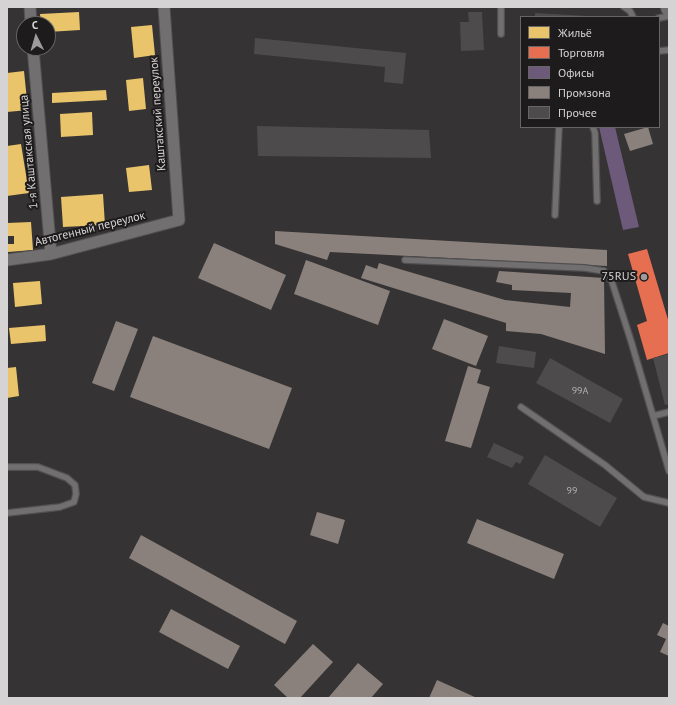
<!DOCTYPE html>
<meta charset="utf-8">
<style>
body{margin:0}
#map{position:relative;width:676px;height:705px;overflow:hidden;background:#363334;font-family:"PT Sans",sans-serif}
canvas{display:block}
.frame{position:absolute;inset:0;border:8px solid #d6d3d4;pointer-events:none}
.legend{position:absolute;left:520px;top:16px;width:140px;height:112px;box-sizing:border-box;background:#1d1b1b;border:1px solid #676565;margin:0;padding:5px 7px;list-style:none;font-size:12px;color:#d6d3d4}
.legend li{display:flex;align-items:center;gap:8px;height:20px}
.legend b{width:20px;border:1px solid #676565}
.north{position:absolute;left:16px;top:16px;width:40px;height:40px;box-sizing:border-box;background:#1d1b1b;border:1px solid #676565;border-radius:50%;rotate:355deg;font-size:11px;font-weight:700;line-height:16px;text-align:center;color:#d6d3d4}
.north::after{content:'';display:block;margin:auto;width:14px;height:18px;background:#9e9b9c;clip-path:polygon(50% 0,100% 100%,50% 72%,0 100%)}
</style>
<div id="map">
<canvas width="676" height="705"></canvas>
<div class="frame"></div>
<ul class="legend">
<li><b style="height:11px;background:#e9c46a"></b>Жильё</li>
<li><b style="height:11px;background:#e76f51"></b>Торговля</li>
<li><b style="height:11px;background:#6d597a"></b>Офисы</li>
<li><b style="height:11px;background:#8a817c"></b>Промзона</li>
<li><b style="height:11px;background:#4d4b4c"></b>Прочее</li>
</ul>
<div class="north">С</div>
</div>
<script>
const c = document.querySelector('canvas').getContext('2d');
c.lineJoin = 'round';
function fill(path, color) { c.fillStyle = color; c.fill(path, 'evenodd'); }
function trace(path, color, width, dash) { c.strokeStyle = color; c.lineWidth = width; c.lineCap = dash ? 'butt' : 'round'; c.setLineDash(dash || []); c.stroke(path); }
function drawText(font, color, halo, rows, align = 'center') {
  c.font = font + ' "PT Sans",sans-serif'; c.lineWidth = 4; c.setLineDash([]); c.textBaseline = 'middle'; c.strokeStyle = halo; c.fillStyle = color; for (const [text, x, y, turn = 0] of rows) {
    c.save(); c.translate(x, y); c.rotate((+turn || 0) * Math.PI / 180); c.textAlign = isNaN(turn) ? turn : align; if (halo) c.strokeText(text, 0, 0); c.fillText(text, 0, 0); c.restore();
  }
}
fill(new Path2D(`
 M79,12l1,18 -32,2v-8h-7l-1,-10z
 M152,25l3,30 -21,3 -3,-31z
 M24,71l4,39 -21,2v-39z
 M143,78l3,31 -17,2 -3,-31z
 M106,90l1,10 -55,3v-10z
 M92,112l1,23 -32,2 -1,-23z
 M21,144l8,49 -22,3v-50z
 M149,165l3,25 -23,2 -3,-24z
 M103,194l2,31 -42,2 -2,-30z
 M31,222l2,28 -25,2 -1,-8h7v-8h-7v-13z
 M40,281l2,23 -27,3 -2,-24z
 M45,325l1,16 -35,3 -2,-16z
 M16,367l3,29 -12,2v-30z`), '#e9c46a');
fill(new Path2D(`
 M647,249l22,74v30l-22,7 -10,-35 10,-4 -19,-67z`), '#e76f51');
fill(new Path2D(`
 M599,127h16l24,100 -16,3z`), '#6d597a');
fill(new Path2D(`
 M648,127l5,17 -23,7 -6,-17z
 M275,231l332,19v16l-277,-14 -3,8 -52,-16z
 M214,243l72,32 -15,35 -73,-32z
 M306,260l84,31 -12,34 -84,-31z
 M379,263l126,37 65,7 1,-14 -59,-3v-5l-16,-3 3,-11 105,7 1,76 -64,-20 -35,-3v-8l-145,-45 5,-13 11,4z
 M444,319l44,17 -12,30 -44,-17z
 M116,321l22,8 -24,62 -22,-8z
 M153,336l139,52 -23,61 -139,-52z
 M468,366l13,4 -4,13 13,4 -19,61 -26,-7z
 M317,512l28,8 -7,24 -28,-9z
 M477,519l87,35 -10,25 -87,-36z
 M141,535l156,86 -12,23 -156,-86z
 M171,609l69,37 -12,23 -69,-37z
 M663,623l6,3v30l-9,-4 6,-13 -9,-4z
 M313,644l20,18 -33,36h-12l-14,-13z
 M358,663l25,21 -12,14h-43z
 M437,680l40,18h-48z`), '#8a817c');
fill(new Path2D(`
 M468,12h14l2,38 -23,1 -1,-29h9z
 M535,13l52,3v1h-52z
 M255,38l151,15 -3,31 -19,-2 1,-15 -131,-13z
 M257,126l172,4 2,28 -173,-2z
 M499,346l37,6 -2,16 -38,-5z
 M669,354v50l-4,1 -12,-47z
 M550,358l73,41 -13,24 -74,-40z
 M494,443l30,14 -4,7 -4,-2 -4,6 -25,-11z
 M545,455l72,43 -17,29 -72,-43z`), '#4d4b4c');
const service = new Path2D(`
 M501,7v27
 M624,7l6,4 3,6
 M659,18l10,-2
 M659,51l10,-1
 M593,127l2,6 2,68
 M555,215l4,-88
 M405,260l180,8 19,3 8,11 19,59 22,75 16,-4
 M521,407l84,58 39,32 25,6
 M653,416l16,55
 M7,467h31l29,11 8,7 1,9 -2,8 -14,5 -53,6`);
const minor = new Path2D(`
 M30,7l1,17
 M33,48l18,206
 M7,260l44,-6 128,-34 -15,-213`);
const secondary = new Path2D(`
 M669,7v1`);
trace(service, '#525051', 8);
trace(minor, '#525051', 13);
trace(secondary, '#525051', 18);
trace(service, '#726f70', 5.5);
trace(minor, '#726f70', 11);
trace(secondary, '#726f70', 16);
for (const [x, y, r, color] of [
 [644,277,4,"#9e9b9c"]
]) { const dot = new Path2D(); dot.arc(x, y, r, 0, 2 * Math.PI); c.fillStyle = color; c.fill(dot); trace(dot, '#1d1b1b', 1.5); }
drawText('10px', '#b4b1b2', null, [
 ["99А",580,391],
 ["99",572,491]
]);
drawText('12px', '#d6d3d4', '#1d1b1b', [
 ["Каштакский переулок",158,114,-94],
 ["1-я Каштакская улица",29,152,-95],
 ["Автогенный переулок",90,229,-14]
]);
drawText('12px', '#d6d3d4', '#1d1b1b', [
 ["75RUS",636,277]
], 'right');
</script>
